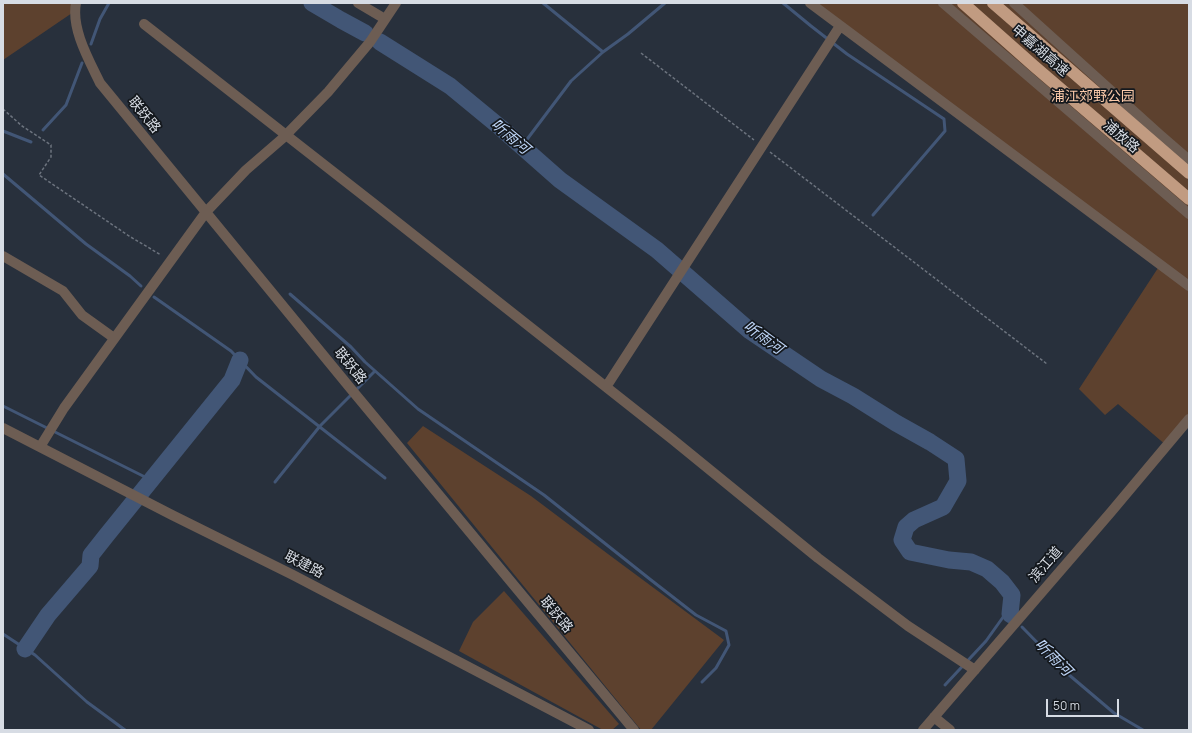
<!DOCTYPE html>
<meta charset="utf-8">
<style>
body{margin:0}
#map{position:relative;width:1192px;height:733px;overflow:hidden;background:#28303c;font-family:Manrope,sans-serif}
canvas{display:block}
.frame{position:absolute;inset:0;border:4px solid #d7dce4;pointer-events:none}
.scale{position:absolute;left:1046px;top:699px;width:73px;height:18px;box-sizing:border-box;border:2px solid #d7dce4;border-top:0;padding-left:5px;font-size:12px;line-height:14px;white-space:nowrap;color:#d7dce4;-webkit-text-stroke:3px #14181d;paint-order:stroke}
</style>
<div id="map">
<canvas width="1192" height="733"></canvas>
<div class="frame"></div>
<div class="scale">50 m</div>
</div>
<script>
const c = document.querySelector('canvas').getContext('2d');
c.lineJoin = 'round';
function fill(path, color) { c.fillStyle = color; c.fill(path, 'evenodd'); }
function trace(path, color, width, dash) { c.strokeStyle = color; c.lineWidth = width; c.lineCap = dash ? 'butt' : 'round'; c.setLineDash(dash || []); c.stroke(path); }
function drawText(font, color, halo, rows, align = 'center') {
  c.font = font + ' Manrope,"Noto Sans SC",sans-serif'; c.lineWidth = 3.5; c.setLineDash([]); c.textBaseline = 'middle'; c.strokeStyle = halo; c.fillStyle = color; for (const [text, x, y, turn = 0] of rows) {
    c.save(); c.translate(x, y); c.rotate((+turn || 0) * Math.PI / 180); c.textAlign = isNaN(turn) ? turn : align; if (halo) c.strokeText(text, 0, 0); c.fillText(text, 0, 0); c.restore();
  }
}
fill(new Path2D(`
 M3,3h74l-2,8 -72,49z
 M813,3h376v416l-22,27 -49,-42 -13,11 -26,-26 79,-121z
 M423,426l108,70 77,58 116,86 -73,90h-10l-234,-287z
 M504,591l115,133 -7,6h-9l-144,-79 14,-29z`), '#5d412e');
trace(new Path2D(`
 M543,3l60,49
 M783,3l28,23 36,28 97,65 1,12 -72,84
 M91,44l9,-25 9,-16
 M43,130l23,-25 16,-42
 M3,131l28,11
 M522,146l49,-65 32,-29 25,-18 37,-31
 M3,174l83,70 44,32 11,10
 M290,294l61,53 14,15 53,47 126,86 107,85 45,35 30,16 3,14 -13,23 -14,14
 M154,297l77,54 25,26 129,101
 M3,406l148,74
 M275,482l45,-56 55,-55
 M1022,627l46,47 46,39 29,17
 M3,634l32,21 52,47 38,28
 M945,685l41,-44 25,-35`), '#425676', 3);
trace(new Path2D(`
 M312,3l29,17 24,13
 M380,42l70,44 51,42 59,52 97,70 93,81 71,48 32,17 43,27 34,19 26,17 2,22 -15,26 -29,13 -8,7 -4,13 8,12 39,8 22,2 16,7 15,13 10,13 -2,19 1,1
 M25,649l23,-34 42,-49 1,-11 15,-19 126,-156 8,-20`), '#425676', 17);
trace(new Path2D(`
 M641,53l113,87
 M3,109l19,17 29,19v12l-12,18 90,61 32,19
 M770,152l277,212`), '#6c737e', 1.5, [3, 2]);
trace(new Path2D(`
 M76,3c-5,26 13,57 24,80l251,306 283,341
 M358,3l27,16
 M810,3l379,283
 M943,3l246,211
 M1014,3l145,131 30,26
 M144,24l229,179 299,236 146,119 90,68 67,44
 M3,256l60,35 19,24 32,23
 M606,387l234,-361
 M3,428l169,87 121,60 296,155
 M40,447l24,-39 142,-196 40,-42 37,-32 45,-46 42,-50 26,-39
 M934,717l16,13
 M923,730l188,-218 78,-93`), '#6d5d53', 10);
trace(new Path2D(`
 M963,3l71,63 155,133
 M993,3l196,170`), '#c19b81', 12);
drawText('14px', '#d7dce4', '#14181d', [
 ["申嘉湖高速",1040,51,41],
 ["联跃路",144,115,51],
 ["浦放路",1121,137,40],
 ["联跃路",350,366,51],
 ["联建路",304,565,27],
 ["滨江道",1046,565,-49],
 ["联跃路",556,615,50]
]);
drawText('14px', '#fac9a9', '#14181d', [
 ["浦江郊野公园",1093,97]
]);
drawText('italic 15px', '#bdd4f6', '#14181d', [
 ["听雨河",510,137,40],
 ["听雨河",763,338,36],
 ["听雨河",1053,658,45]
]);
</script>
